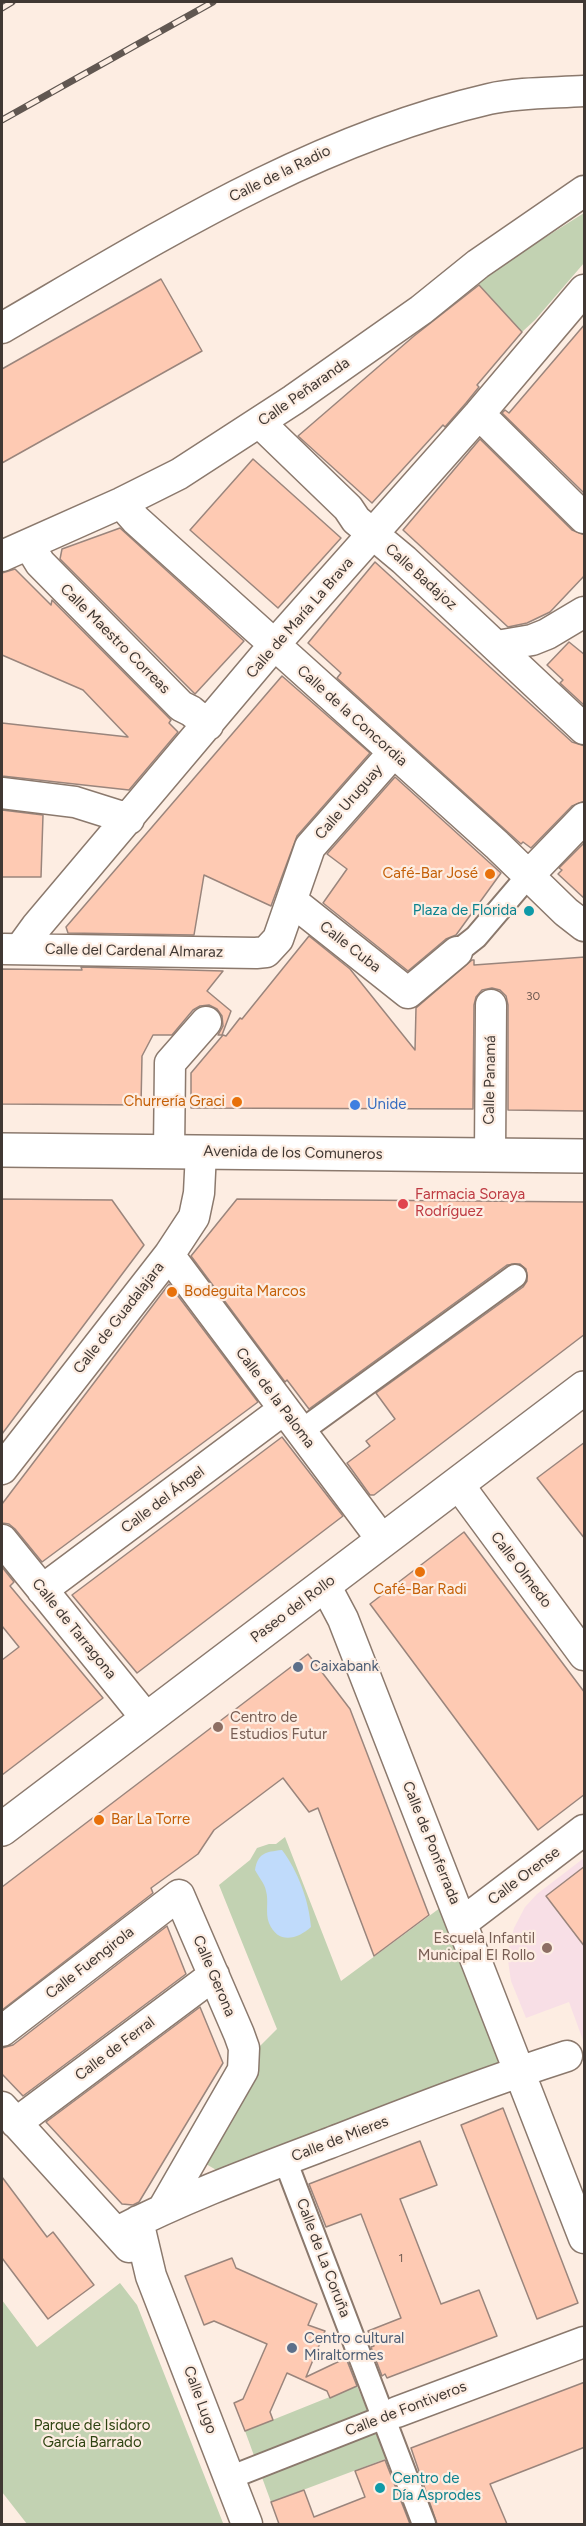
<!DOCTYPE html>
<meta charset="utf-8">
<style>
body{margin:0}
#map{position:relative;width:586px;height:2526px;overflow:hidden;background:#fdede2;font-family:Figtree,sans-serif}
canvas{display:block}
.frame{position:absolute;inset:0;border:3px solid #403833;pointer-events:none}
</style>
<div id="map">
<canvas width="586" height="2526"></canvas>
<div class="frame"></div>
</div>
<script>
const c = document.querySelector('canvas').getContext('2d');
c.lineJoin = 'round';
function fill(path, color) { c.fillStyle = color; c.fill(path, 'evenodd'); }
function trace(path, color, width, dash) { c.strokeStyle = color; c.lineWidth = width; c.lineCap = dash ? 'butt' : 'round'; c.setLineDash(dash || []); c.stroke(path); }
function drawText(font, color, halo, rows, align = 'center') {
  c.font = font + ' Figtree,sans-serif'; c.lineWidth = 4.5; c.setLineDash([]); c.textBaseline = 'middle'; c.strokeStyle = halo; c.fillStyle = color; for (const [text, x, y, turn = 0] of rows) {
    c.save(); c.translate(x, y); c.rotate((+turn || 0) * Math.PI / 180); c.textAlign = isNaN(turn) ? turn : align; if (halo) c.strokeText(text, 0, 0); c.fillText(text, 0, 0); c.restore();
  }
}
fill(new Path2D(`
 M584,1858v185l-15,-41 -43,16 -15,-37 -4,-27 7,-26 11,-21 12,-13z`), '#f8dfe6');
fill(new Path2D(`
 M584,213v50l-49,57 -13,12 -46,-51z
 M285,1837l56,144 103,-76 55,154 -2,5 -279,107 -12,-7 50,-114 21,-21 -58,-144 31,-25 7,-12 12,-4h7z
 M120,2283l17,22 86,218 -2,1h-194l-25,-32v-192l35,47z
 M357,2386l31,72 -117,44 -26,-71z`), '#c2d2b2');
fill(new Path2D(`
 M282,1850c16,21 27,51 29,77 -13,12 -33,18 -42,-4 -4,-10 0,-22 -3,-32 -1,-7 -8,-15 -11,-21 3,-17 10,-18 27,-20z`), '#c0dbfb');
const building = new Path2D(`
 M161,279l41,72 -200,112v-94z
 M479,285l43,47 -45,53 2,2 -13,16 -21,24 -2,-2 -71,78 -74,-67 116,-100z
 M585,324v170l-83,-81 3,-3 4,3z
 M480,439l92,91 13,5v40l-35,37 -23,11 -19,4 -105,-97z
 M253,459l88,79 -63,70 -88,-78z
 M120,528l124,113 -49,53 -135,-135 2,-10z
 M375,562l197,180 13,4v55l-13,5 -41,42 -8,-6 -2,2 -184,-166 4,-5 -33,-30z
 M15,569l36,36 1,-5 119,120 -2,3 9,9 -49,58 -127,-14v-53l126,14 -45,-47 -81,-35v-82z
 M569,642l16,13v51l-25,-23 3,-3 -16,-15z
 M282,676l88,77 -73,83 -26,70 -67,-31 -10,60 -126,-2 -2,-6z
 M395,777l106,96 -45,62 -10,4 -38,32 -85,-68 24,-34 -20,-15z
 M2,810l41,5 -2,62h-39z
 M585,842v57l-27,-25 4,-4 -3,-2z
 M309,936l41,33 65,81 1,-42 56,-48h2v5l111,-8v154l-77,-1v-105l-2,-9 -6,-6 -8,-2 -10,2 -6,7 -2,8 -1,104 -282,-1v-35l32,-38 3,1 14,-18 2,1z
 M81,967l142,4 -16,20 24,20 -9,24h-4l5,-9 -1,-10 -5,-7 -8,-4 -9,1 -7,4 -21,25h-19l-11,21 -1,49 -139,-1v-135l80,1z
 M2,1199l110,1 32,45 -142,189z
 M237,1199l348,3v132l-211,161h-4l-23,-32 23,-17 -4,-5 29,-22 -19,-26 147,-106 4,-6 -1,-12 -6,-5 -13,1 -198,144 -22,-29 -2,2 -94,-126z
 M169,1284l89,118 -216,160 -27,-33 -6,-5 -7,-1v-19z
 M282,1437l61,79 -206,157 -65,-78z
 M585,1442v97l-48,-61z
 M464,1532l121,161v101l-47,36 -168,-226z
 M2,1567l12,15 -4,4 93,112 -101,77v-115l17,-13 -17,-21z
 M308,1654l42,55 79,206 -55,41 -56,-148 -9,4 -26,-34 -69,52 -16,24 -47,34 2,5 -151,117v-123z
 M585,1866v81l-39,-51z
 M167,1926l19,48 -163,122 -21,-22v-26l11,-3z
 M200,2007l23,56 -84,139 -6,3 -11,-1 -76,-82z
 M503,2108l75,195 -41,16 -76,-194z
 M420,2141l17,44 -37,14 41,105 38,-14 18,46 -110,42 -2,-4 -3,2 -11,-29 3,-1 -6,-15 33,-13 -40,-104 -35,13 -17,-43z
 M2,2177l45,60 6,-5 41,53 -46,34 -46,-61z
 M232,2258l4,10 81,36 -9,21 17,6 -19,46 40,-19 11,28 -27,12 -3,-7 -40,-18 -17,39 3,8 -28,11 -11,-28 9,-4 24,-55 -53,-23 -10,4 -19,-49z
 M585,2382v65l-95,37 17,40h-70l-26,-76z
 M385,2460l25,64h-131l-8,-22 33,-12 10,27 51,-20 -10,-26z`);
fill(building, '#fecab3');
trace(building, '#9a857c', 1.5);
const pedestrian = new Path2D(`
 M457,952l19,-15 52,-61
 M300,1432l215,-156
 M285,2160l139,364
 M229,2478l168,-66`);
const minor = new Path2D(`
 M2,328c155,-90 310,-188 487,-229 31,-7 64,-6 95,-8
 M479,414l105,104
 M260,423l88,85 8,12 48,40 180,169
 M121,503l15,17 361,325 69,67 18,14
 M29,545l11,18 141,143 10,5 17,14
 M2,556l119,-53 58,-29 114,-74 128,-90 57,-46 106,-73
 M497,646l35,-6 15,-6 37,-22
 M2,793l73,9 54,17
 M528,876l56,-58
 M292,901l116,92 49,-41
 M4,949l252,4 10,-1 12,-13 32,-92 83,-94
 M20,949l16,-22 238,-282 205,-231 105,-124
 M169,1152l1,-89 36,-41
 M490,1155l1,-150
 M169,1255l214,286
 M2,1469l167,-214 25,-38 5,-24 2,-41
 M458,1484l126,171
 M2,1540l145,179
 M325,1585l18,34 241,619
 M42,1590l241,-180
 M463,1922l121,-92
 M2,2031l177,-136 60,139 5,14 -1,22 -80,139
 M2,2107l127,140
 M16,2123l198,-148
 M138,2221l13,55 96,248
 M117,2232c68,-35 139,-61 210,-88 80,-31 159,-62 240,-88
 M397,2412l187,-70`);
const primary = new Path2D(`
 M2,1150l582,6
 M2,1829l582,-441`);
trace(pedestrian, '#8b796d', 26);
trace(minor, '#8b796d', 33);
trace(primary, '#8b796d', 36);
trace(pedestrian, '#fff', 22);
trace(minor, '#fff', 30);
trace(primary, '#fff', 33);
const rail = new Path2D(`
 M2,8l10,-6
 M2,120l211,-118`);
trace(rail, '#615751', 7);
trace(rail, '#fdede2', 4.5, [14]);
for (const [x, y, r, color] of [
 [490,874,6,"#e8710a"],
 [529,911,6,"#0f9aa8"],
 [237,1102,6,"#e8710a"],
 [355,1105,6,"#3f7fe0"],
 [403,1204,6,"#e0444e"],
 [172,1292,6,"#e8710a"],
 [420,1572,6,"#e8710a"],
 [298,1667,6,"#5c6f8a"],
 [218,1727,6,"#8d6e63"],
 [99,1820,6,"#e8710a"],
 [547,1948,6,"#8d6e63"],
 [292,2348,6,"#5c6f8a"],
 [380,2488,6,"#0f9aa8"]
]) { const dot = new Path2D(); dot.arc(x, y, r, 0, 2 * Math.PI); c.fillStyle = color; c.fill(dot); trace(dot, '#fdede2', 2); }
drawText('12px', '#705c53', null, [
 ["30",533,996],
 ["1",401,2258]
]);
drawText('15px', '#403833', '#fdede2', [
 ["Calle de la Radio",280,174,-26],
 ["Calle Peñaranda",304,392,-35],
 ["Calle Badajoz",421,577,42],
 ["Calle de María La Brava",300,618,-49],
 ["Calle Maestro Correas",115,639,45],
 ["Calle de la Concordia",352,716,42],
 ["Calle Uruguay",349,802,-49],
 ["Calle Cuba",350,947,38],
 ["Calle del Cardenal Almaraz",134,951,1],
 ["Calle Panamá",490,1080,-89],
 ["Avenida de los Comuneros",293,1153,1],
 ["Calle de Guadalajara",119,1318,-52],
 ["Calle de la Paloma",275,1398,53],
 ["Calle del Ángel",163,1500,-37],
 ["Calle Olmedo",521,1570,53],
 ["Paseo del Rollo",293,1609,-37],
 ["Calle de Tarragona",74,1629,51],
 ["Calle de Ponferrada",431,1843,68],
 ["Calle Orense",524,1876,-37],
 ["Calle Fuengirola",90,1963,-38],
 ["Calle Gerona",214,1976,67],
 ["Calle de Ferral",115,2049,-37],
 ["Calle de Mieres",340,2139,-21],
 ["Calle de La Coruña",323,2258,69],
 ["Calle Lugo",200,2400,70],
 ["Calle de Fontiveros",406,2409,-21]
]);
drawText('15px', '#c56008', '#fdede2', [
 ["Café-Bar José",478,874],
 ["Churrería Graci",225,1102],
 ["Bodeguita Marcos",184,1292,"left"],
 ["Café-Bar Radi",420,1590,"center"],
 ["Bar La Torre",111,1820,"left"]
], 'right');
drawText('15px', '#0d838f', '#fdede2', [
 ["Plaza de Florida",517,911],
 ["Centro de",392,2479,"left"],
 ["Día Asprodes",392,2496,"left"]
], 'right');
drawText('15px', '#366cbe', '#fdede2', [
 ["Unide",367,1105]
], 'left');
drawText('15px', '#be3a42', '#fdede2', [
 ["Farmacia Soraya",415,1195],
 ["Rodríguez",415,1212]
], 'left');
drawText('15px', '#4e5e75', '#fdede2', [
 ["Caixabank",310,1667],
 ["Centro cultural",304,2339],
 ["Miraltormes",304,2356]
], 'left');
drawText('15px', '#785e54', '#fdede2', [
 ["Centro de",230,1718],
 ["Estudios Futur",230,1735],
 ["Escuela Infantil",535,1939,"right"],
 ["Municipal El Rollo",535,1956,"right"]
], 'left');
drawText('15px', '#2e4311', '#fdede2', [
 ["Parque de Isidoro",92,2426],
 ["García Barrado",92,2443]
]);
</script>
